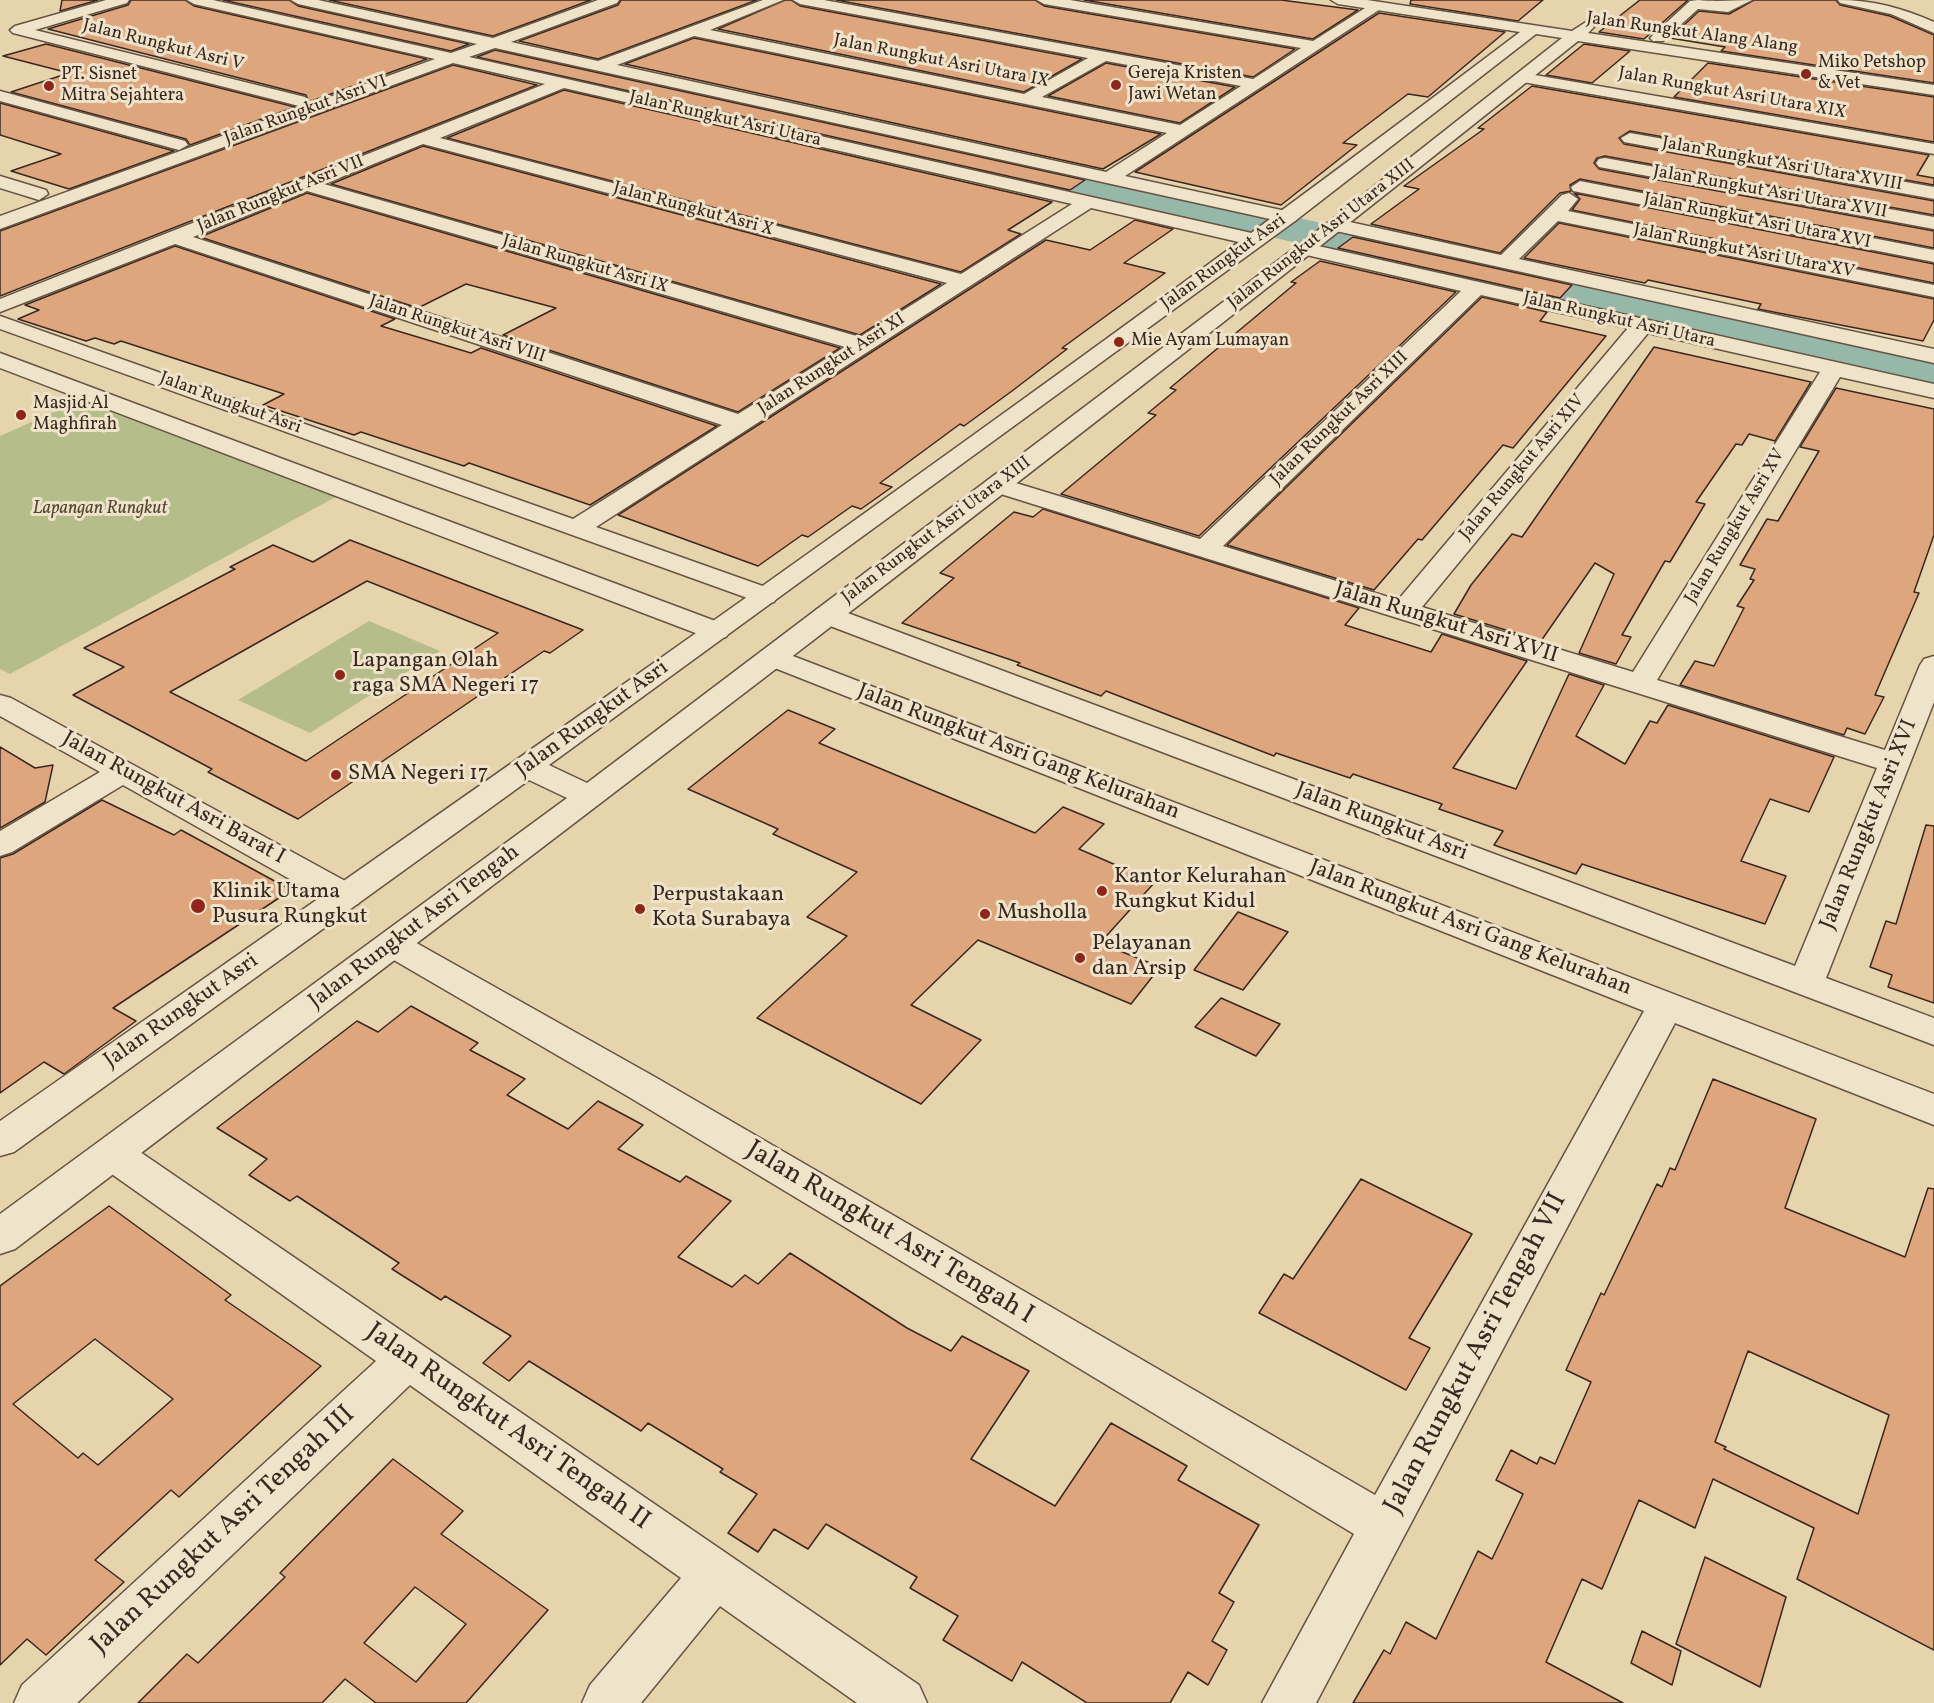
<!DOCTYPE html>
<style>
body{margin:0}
canvas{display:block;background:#e6d4ad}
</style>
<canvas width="1934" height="1703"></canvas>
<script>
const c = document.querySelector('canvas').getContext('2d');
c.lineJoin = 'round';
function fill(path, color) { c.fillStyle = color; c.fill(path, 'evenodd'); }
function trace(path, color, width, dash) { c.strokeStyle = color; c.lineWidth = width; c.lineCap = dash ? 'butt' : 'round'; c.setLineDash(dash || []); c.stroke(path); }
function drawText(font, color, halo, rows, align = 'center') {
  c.font = font + ' Vollkorn,serif'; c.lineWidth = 6; c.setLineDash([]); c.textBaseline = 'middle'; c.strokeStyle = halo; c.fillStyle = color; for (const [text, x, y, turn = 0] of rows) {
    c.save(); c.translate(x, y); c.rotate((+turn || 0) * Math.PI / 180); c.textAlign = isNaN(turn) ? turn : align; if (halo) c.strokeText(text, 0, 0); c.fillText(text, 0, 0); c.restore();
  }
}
fill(new Path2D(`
 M86,398l255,96 -331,180 -10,-5v-233z
 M369,621l71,30 -130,82 -72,-33z`), '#b5bd8a');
fill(new Path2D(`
 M251,0h58l278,62 12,3 5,7 -5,7 -12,3 -320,-73 -11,-2z
 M986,149l948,209v30l-962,-219 -5,-8 5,-8z`), '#96b8a9');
const building = new Path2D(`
 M62,0h36l-38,11z
 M131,0h54l9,6 233,53 -118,43 -3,-7 -258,-66 80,-24z
 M223,0h66l9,6 171,38 -18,7z
 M329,0h262l-98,36z
 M621,0h136l-159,59 -79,-18 99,-36z
 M785,0h6l9,6 282,53 -58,33 -306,-63z
 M836,0h199l9,6 251,43 -42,28z
 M1084,0h197l77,10 -45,29z
 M1411,0h132l-25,21 -108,-17z
 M1640,0h48l-44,39 -45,-7z
 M1754,0h82l4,5 50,11 44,19v48l-213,-32 4,-4 -55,-9 29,-27 30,3z
 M1379,13l126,19 -77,65 -20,-3 -65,49 14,2 -76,60 -146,-33z
 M694,38l467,96 -58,35 -478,-105z
 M46,44l249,63 -105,38 -4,-6 -175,-47 58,-19 -66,-17z
 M1584,44l46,7 -38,32 -46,-8z
 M495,50l590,130 -15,10 -593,-133z
 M1106,63l129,24 -55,36 -132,-27z
 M1708,63l226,34v45l-260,-45z
 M453,65l84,20 -537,211v-65z
 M1532,86l397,69 -12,20 17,3v7l-304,-54 -11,7 5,6 310,57v14l-329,-59 -8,2 -3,5 5,6 335,62v17l-354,-69 -10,6 1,6 -11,2 -60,60 -129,-29 48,-35 -15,-3 80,-57 -6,-1z
 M564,90l488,112 -44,28 13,4 -60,38 -514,-134z
 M0,103l174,48 -105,38 -58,-18 50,-17 -61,-19z
 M423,146l518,138 -81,51 -529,-151z
 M307,193l533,155 -102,64 -235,-77 53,-27 -90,-24 -48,24 -218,-71z
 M1574,193l360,71v19l-362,-73 8,-11z
 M1135,220l38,9 -49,34 41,10 -103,75 5,1 -55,42 -48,35 -4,-2 -80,59 12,4 -31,22 -9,-3 -44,31 -6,-2 -44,31 -140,-51 428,-275 44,10z
 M1559,223l375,76v21l-11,21 -165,-32 3,-5 -113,-24 -3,3 -121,-25z
 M1353,237l219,48 -12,13 -222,-50z
 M175,246l220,73 -14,7 90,27 10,-5 236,78 -127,79 -121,-42 -5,3 -103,-34 -7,3 -91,-30 21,-11 -163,-53 -7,3 -19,-6 -9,3 -68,-22 21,-9 -14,-5z
 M1320,261l136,31 -257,244 -138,-42 95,-79 -8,-2 28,-23 -6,-2 126,-105 -5,-1z
 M1482,297l65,15 -7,9 66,15 -93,112 -10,-3 -81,95 -4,-1 -44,51 -147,-45z
 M1654,347l157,35 -36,59 -26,-7 -7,11 -6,-1 -40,58 9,2 -35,58 -5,-1 -43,74 9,2 -15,27 -37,-11 35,-79 -19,-11 -54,78 -87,-27 17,-29 41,-51 10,3z
 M1836,388l98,21v126l-20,57 5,1 -44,102 9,2 -19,37 -18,-6 -3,7 -164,-50 15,-24 19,5 30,-58 -7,-2 17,-26 -4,-1 5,-10 -15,-4 27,-46 11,2 41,-70 -19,-4z
 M1043,509l316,99 -14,17 86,27 11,-18 85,27 -74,107 63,21 53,-115 35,11 -28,51 49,28 25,-43 7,2 11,-18 166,52 -25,55 -39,-13 -29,62 45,15 -21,48 -183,-60 -6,10 -82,-29 9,-14 -64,-22 3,-5 -89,-30 -3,4 -74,-25 -2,3 -168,-65 -5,5 -84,-31 3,-2 -118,-40 52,-45 -14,-5 74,-61 19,5z
 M350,540l233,90 -33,23 -6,-2 -246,168 -90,-47 4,-3 -139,-74 51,-28 -40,-19 151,-79 -5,-2 43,-22 40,17zM367,581l131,52 -192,128 -136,-69z
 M788,710l47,19 -16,14 216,90 28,-26 41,17 -25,25 76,33 -55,61 60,24 -29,37 -153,-64 -67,65 70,35 -60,64 -164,-86 90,-82 -40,-19 50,-45 -84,-38 5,-5 -90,-40z
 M0,747l35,21 18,-3 -8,37 -45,26z
 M102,800l72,35 7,-5 110,60 -178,118 23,13 -72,53 -20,-12 -44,31v-235l13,-4z
 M1926,825l8,1v177l-46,-16 4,-12 -22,-8 16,-46 10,3z
 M1238,912l50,20 -45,58 -49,-20z
 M1221,998l59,26 -24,32 -61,-29z
 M411,1006l67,37 -8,7 55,29 -18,16 61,34 30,-28 45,24 -25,24 62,33 6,-6 45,25 -53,56 54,30 13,-12 13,9 32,-31 117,75 44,23 11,-15 67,35 -58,88 84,47 56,-83 76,43 -9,14 81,45 -40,68 15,9 -22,39 15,9 -19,35 -20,-13 -18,31h-83l-65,-41 -10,19 -69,-41 15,-24 -48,-28 7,-11 -91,-53 -18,25 -34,-20 -16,23 -30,-19 29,-39 -37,-22 3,-3 -75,-46 -7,8 -112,-70 -20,20 -26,-18 28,-27 -66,-40 -4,4 -49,-31 7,-6 -102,-67 -7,5 -41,-26 18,-16 -50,-31 140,-107 21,11z
 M1713,1079l103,40 -31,89 120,49 23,-69 6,1v461l-137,-71 17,-51 -101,-49 -18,49 -56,-28 -37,89 -20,-10 -36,83 77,41h-270l31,-53 6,4 16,-32 30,17 42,-88 14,8 31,-65 -27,-14 15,-30 26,14 3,-7 15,7 36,-82 -25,-12 35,-77 3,2 53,-111 5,3 8,-19 5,2zM1748,1351l141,64 -31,99 -134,-65 2,-2 -11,-5z
 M1361,1179l111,55 -63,104 21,10 -24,42 -147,-77 25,-39 9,5z
 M109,1206l122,89 -6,5 96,66 -142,131 -8,-7 -76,70 29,22 -78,73 -19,-16 -27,26v-379zM95,1339l78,60 -75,66 -15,-12 -5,5 -65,-54z
 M393,1459l70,52 -22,23 107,76 -82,93h-90l-31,-24 -23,24h-184l49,-49 11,9 87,-86 -5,-4zM415,1587l51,37 -50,58 -52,-39z
 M1705,1557l81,40 -26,90 -84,-43z
 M1642,1631l39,20 -9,34 -41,-22z`);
fill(building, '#dea67d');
trace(building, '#3a2820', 1.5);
const minor = new Path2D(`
 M106,0h23l-2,3 -92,27 270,67 2,4 -8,5 -286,-73 -3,-3 5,-4z
 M187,0h26l238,53 26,-9 -179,-40 -7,-4h27l175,38 105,-38h21l-2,3 -106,39 87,19 165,-61h20l-73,30 314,64 64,-36 -288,-54 -7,-4h31l429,79 48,-31 -257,-44 -7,-4h33l243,41 60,-38h10l2,3 -260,170 170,37 3,4 -3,4 -7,2 -793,-175 -26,9 787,177 7,2 3,4 -3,4 -7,2 -165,-38 -495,319 178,63 4,6 -4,6 -10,2 -764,-275v-13l573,203 149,-94 -547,-181 -175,68v-13l545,-215 -92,-21 -453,166v-13l435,-157 -241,-55zM694,36l473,97 -61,39 -489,-107zM1106,61l135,25 -61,39 -138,-28zM564,88l508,116 -111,70 -521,-136zM423,144l524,139 -87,54 -536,-153zM307,191l538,156 -107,67 -545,-177z
 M1698,0c20,2 35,0 54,0l-24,12 -30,-3 -35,32h-10l-3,-3 3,-3 37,-34z
 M1523,73l411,71v10l-417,-73 -2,-3z
 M0,91l185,50 3,4 -9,5 -179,-49z
 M1630,133l304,54v12l-310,-57 -3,-4z
 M1605,158l329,59v12l-335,-62 -3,-4 3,-4z
 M0,176l46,14 2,4 -9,6 -39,-12z
 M1580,181l354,69v12l-361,-71 -2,-4z
 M1569,193l9,6 -10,12 366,74v12l-376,-76 -39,38 415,90v14l-598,-132 -10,-6 10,-6 165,36 61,-60z
 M1305,243l629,141v14l-94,-21 -183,303 228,70 35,-85 4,-6 10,-3v46l-108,276 108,40v27l-1117,-424 -4,-6 4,-6 10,-2 10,2 958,357 82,-198 -889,-278 -4,-5 4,-5 9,-3 9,3 194,59 261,-248 -163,-38 -3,-4 3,-4zM1481,295l147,33 -230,272 -175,-54zM1648,333l172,39 -187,300 -211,-65z
 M0,353l726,272 4,6 -4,6 -10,2 -10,-2 -706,-269z
 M772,648l1162,446v31l-259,-102 -359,680h-54l92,-169 -725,-437 -249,-145 -6,-8 6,-8 12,-4 12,4 251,141 720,418 269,-484 -882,-348 -4,-6 4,-6z
 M0,695l11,3 347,190 5,8 -5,8 -12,3 -12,-3 -211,-119 -111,67 -12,4v-25l100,-59 -100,-56z
 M113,1139l14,4 792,542 8,18h-70l-137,-97 -79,97h-59l8,-18 91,-107 -271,-193 -333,318h-63l8,-18 354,-324 -277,-196 -6,-11 6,-11z`);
const tertiary = new Path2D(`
 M1331,0h36l205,31 14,-9 8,5 -6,6 346,52v10l-356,-54c-513,412 -1039,809 -1563,1208l-15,5v-40l567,-416 -38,-18 -515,372 -14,4v-35c511,-357 1023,-712 1520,-1089l-182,-28zM1536,34l26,4 -237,187 -738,558 -38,-18 746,-544z
 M1838,0c35,0 64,8 96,22v11l-43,-19 -51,-11z`);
trace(minor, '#655343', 3);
trace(tertiary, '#655343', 3);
fill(minor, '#efe3ca');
fill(tertiary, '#efe3ca');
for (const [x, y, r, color] of [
 [1806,74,6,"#8f2418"],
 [1116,85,6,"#8f2418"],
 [49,86,6,"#8f2418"],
 [1119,342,6,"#8f2418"],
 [21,415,6,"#8f2418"],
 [340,675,6,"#8f2418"],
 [336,775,6,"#8f2418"],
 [1102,891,6,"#8f2418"],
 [198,906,8,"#8f2418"],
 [640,909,6,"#8f2418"],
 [985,914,6,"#8f2418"],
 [1080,958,6,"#8f2418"]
]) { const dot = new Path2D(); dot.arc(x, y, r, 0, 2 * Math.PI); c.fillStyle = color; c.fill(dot); trace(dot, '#efe3ca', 2); }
drawText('18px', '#3a2820', '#efe3ca', [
 ["Jalan Rungkut Alang Alang",1692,34,8],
 ["Jalan Rungkut Asri V",163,46,14],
 ["Jalan Rungkut Asri Utara IX",941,62,11],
 ["Jalan Rungkut Asri Utara XIX",1732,94,10],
 ["Jalan Rungkut Asri VI",306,111,-20],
 ["Jalan Rungkut Asri Utara",725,120,13],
 ["Jalan Rungkut Asri Utara XVIII",1782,165,10],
 ["Jalan Rungkut Asri Utara XVII",1770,193,10],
 ["Jalan Rungkut Asri VII",281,195,-22],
 ["Jalan Rungkut Asri X",693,210,15],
 ["Jalan Rungkut Asri Utara XVI",1757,222,11],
 ["Jalan Rungkut Asri Utara XIII",1322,235,-38],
 ["Jalan Rungkut Asri Utara XV",1744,252,11],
 ["Jalan Rungkut Asri",1224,263,-36],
 ["Jalan Rungkut Asri IX",585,265,16],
 ["Jalan Rungkut Asri Utara",1619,321,13],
 ["Jalan Rungkut Asri VIII",457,330,18],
 ["Jalan Rungkut Asri XI",832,365,-33],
 ["Jalan Rungkut Asri",230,404,20],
 ["Jalan Rungkut Asri XIII",1340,419,-44],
 ["Jalan Rungkut Asri XIV",1523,468,-50],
 ["Jalan Rungkut Asri XV",1736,527,-59],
 ["Jalan Rungkut Asri Utara XIII",937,531,-37]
]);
drawText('18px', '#3a2820', '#efe3ca', [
 ["Miko Petshop",1818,64],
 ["& Vet",1818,85],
 ["Gereja Kristen",1128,75],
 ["Jawi Wetan",1128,96],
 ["PT. Sisnet",61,76],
 ["Mitra Sejahtera",61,97],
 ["Mie Ayam Lumayan",1131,342],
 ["Masjid Al",33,405],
 ["Maghfirah",33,426]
], 'left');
drawText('italic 18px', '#534635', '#efe3ca', [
 ["Lapangan Rungkut",100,510]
]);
drawText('22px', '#3a2820', '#efe3ca', [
 ["Jalan Rungkut Asri XVII",1446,624,17],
 ["Jalan Rungkut Asri",593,720,-36],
 ["Jalan Rungkut Asri Gang Kelurahan",1018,753,21],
 ["Jalan Rungkut Asri Barat I",173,799,29],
 ["Jalan Rungkut Asri",1381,823,21],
 ["Jalan Rungkut Asri XVI",1870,825,-68],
 ["Jalan Rungkut Asri Tengah",415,928,-37],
 ["Jalan Rungkut Asri Gang Kelurahan",1470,929,21],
 ["Jalan Rungkut Asri",182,1012,-35]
]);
drawText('22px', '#3a2820', '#efe3ca', [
 ["Lapangan Olah",352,662],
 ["raga SMA Negeri 17",352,687],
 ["SMA Negeri 17",348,775],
 ["Kantor Kelurahan",1114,878],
 ["Rungkut Kidul",1114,903],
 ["Klinik Utama",212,893],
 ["Pusura Rungkut",212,918],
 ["Perpustakaan",652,896],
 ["Kota Surabaya",652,921],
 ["Musholla",997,914],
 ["Pelayanan",1092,945],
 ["dan Arsip",1092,970]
], 'left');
drawText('27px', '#3a2820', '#efe3ca', [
 ["Jalan Rungkut Asri Tengah I",889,1234,31],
 ["Jalan Rungkut Asri Tengah VII",1477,1354,-62],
 ["Jalan Rungkut Asri Tengah II",507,1428,35],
 ["Jalan Rungkut Asri Tengah III",224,1531,-43]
]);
</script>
